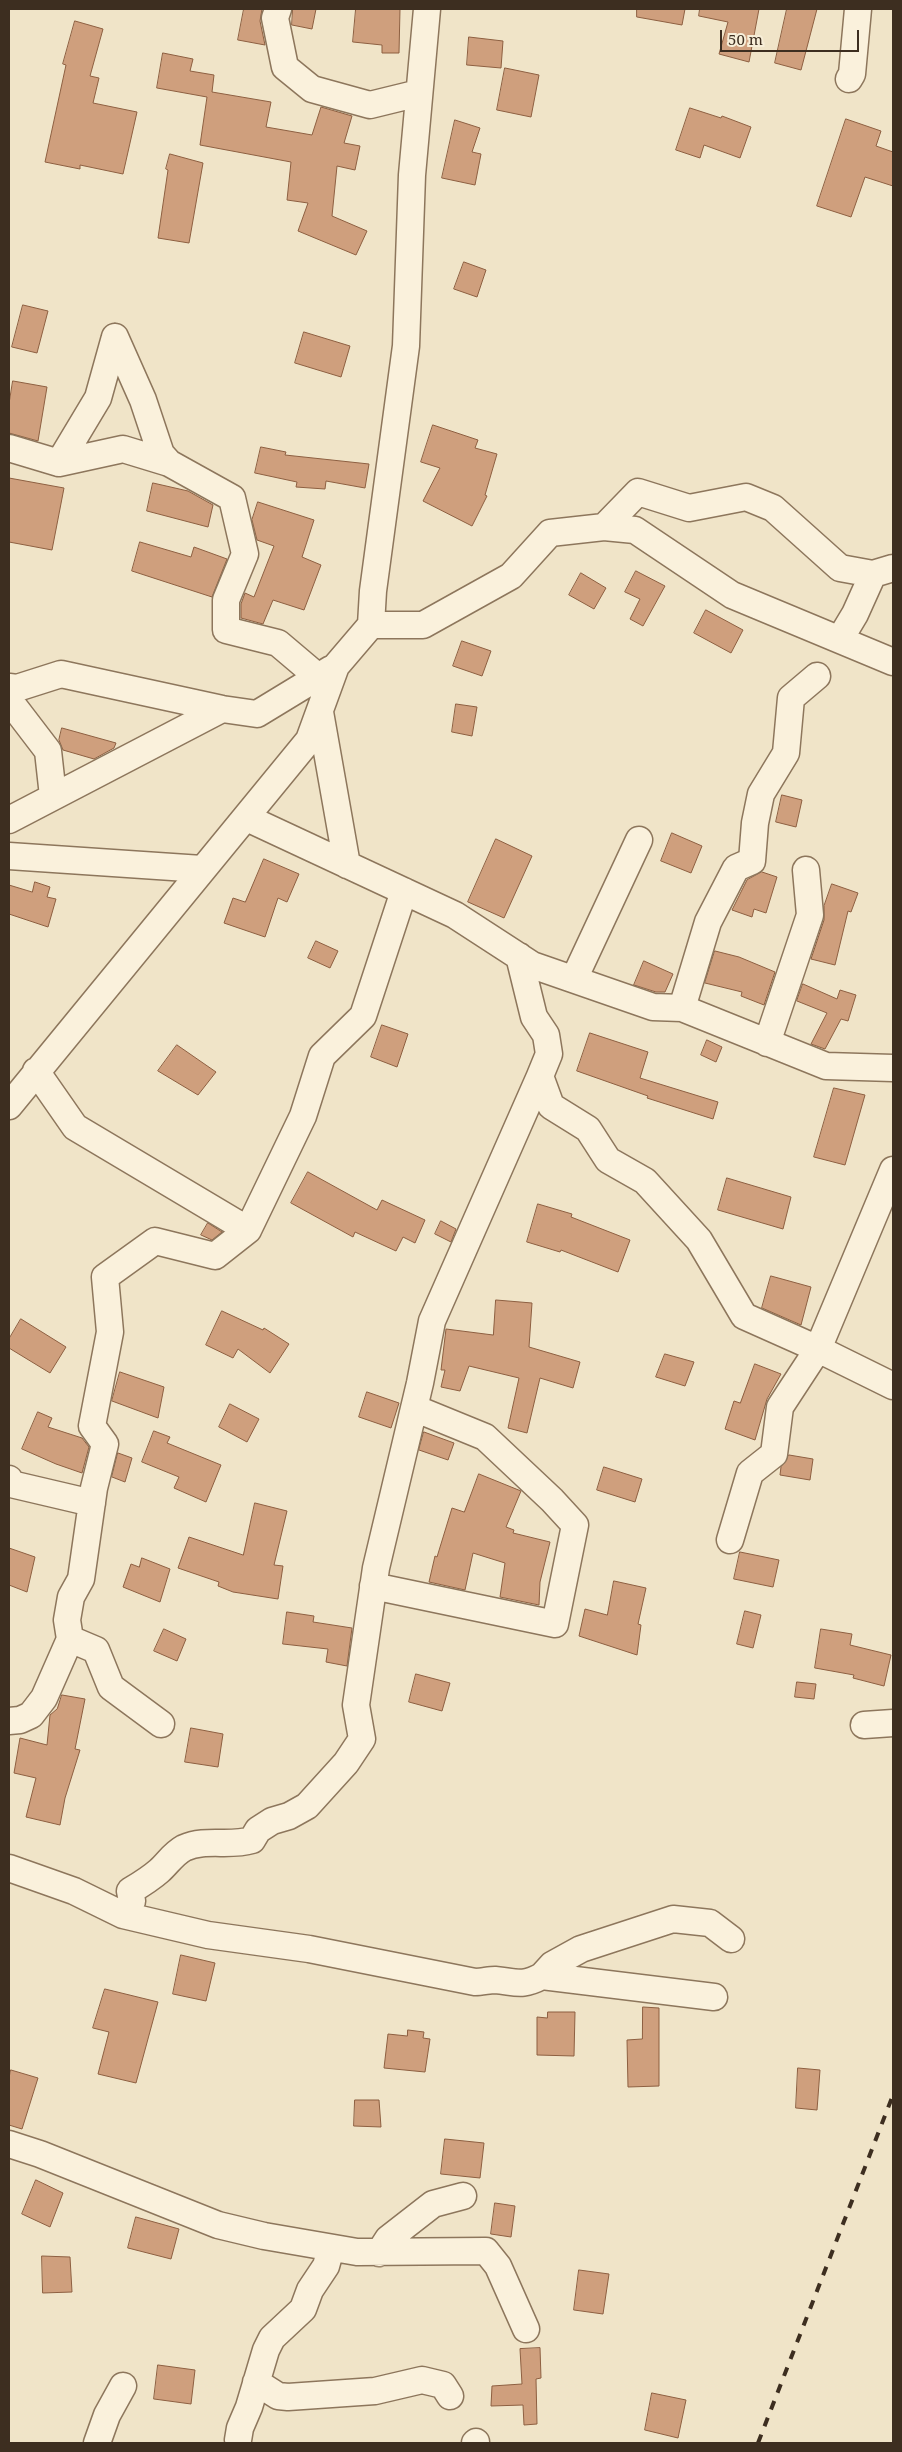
<!DOCTYPE html>
<style>
body{margin:0}
#map{position:relative;width:902px;height:2452px;overflow:hidden;background:#f0e4c8;font-family:"Noto Serif",serif}
canvas{display:block}
.frame{position:absolute;inset:0;border:10px solid #3d2e20;pointer-events:none}
.scale{position:absolute;left:720px;top:30px;width:139px;height:22px;box-sizing:border-box;border:2px solid #3d2e20;border-top:0;padding-left:6px;font-size:15px;line-height:18px;white-space:nowrap;color:#3d2e20;-webkit-text-stroke:4px #f7eed8;paint-order:stroke}
</style>
<div id="map">
<canvas width="902" height="2452"></canvas>
<div class="frame"></div>
<div class="scale">50 m</div>
</div>
<script>
const c = document.querySelector('canvas').getContext('2d');
c.lineJoin = 'round';
function fill(path, color) { c.fillStyle = color; c.fill(path, 'evenodd'); }
function trace(path, color, width, dash) { c.strokeStyle = color; c.lineWidth = width; c.lineCap = dash ? 'butt' : 'round'; c.setLineDash(dash || []); c.stroke(path); }
const building = new Path2D(`
 M244,9h18l-2,12 5,24 -27,-5z
 M293,9h23l-4,20 -20,-4z
 M356,9h44l-1,44h-17v-8l-29,-3z
 M637,9h48l-3,16 -45,-8z
 M700,9h59l-10,53 -30,-8 9,-32 -29,-6z
 M787,9h30l-16,61 -26,-7z
 M75,21l28,8 -13,47 9,2 -6,25 44,9 -14,62 -43,-9v4l-35,-7 21,-97 -3,-1z
 M469,37l34,4 -2,27 -34,-3z
 M163,53l30,6 -3,12 24,4 -2,17 59,10 -5,25 46,8 9,-28 31,9 -8,27 16,3 -5,24 -18,-4 -5,50 35,15 -11,24 -58,-24 10,-28 -21,-3 4,-38 -91,-17 7,-48 -50,-9z
 M505,68l34,7 -8,42 -34,-7z
 M690,108l31,10 1,-2 29,11 -11,31 -36,-13 -4,13 -24,-8z
 M846,119l35,12 -5,15 17,6v34l-28,-9 -14,40 -34,-11z
 M455,120l25,8 -8,24 9,2 -6,31 -33,-7z
 M170,154l33,9 -14,80 -31,-5 10,-68 -2,-1z
 M464,262l22,8 -9,27 -23,-8z
 M23,305l25,6 -11,42 -25,-6z
 M304,332l46,14 -9,31 -46,-14z
 M13,381l34,6 -9,54 -29,-8v-29z
 M433,425l45,15 -3,8 22,6 -12,41 2,1 -15,30 -49,-25 17,-33 -19,-6z
 M261,447l25,5 -1,3 84,9 -4,24 -39,-7 -1,8 -29,-2 1,-5 -42,-9z
 M9,478l55,10 -12,62 -43,-8z
 M153,483l35,8 25,14 -5,22 -61,-16z
 M258,502l56,18 -12,37 19,8 -17,45 -31,-10 -10,24 -22,-6v-14l4,-11 9,4 20,-51 -17,-6 -5,-20z
 M140,542l51,15 3,-10 33,12 -15,38 -80,-26z
 M636,571l29,15 -22,40 -13,-7 10,-20 -15,-7z
 M581,573l25,15 -12,21 -25,-14z
 M706,610l37,20 -12,23 -37,-20z
 M462,641l29,10 -9,25 -29,-10z
 M456,704l21,3 -5,29 -20,-4z
 M62,728l54,15 -2,5 -20,11 -31,-9 -4,-10z
 M782,795l20,5 -6,27 -20,-5z
 M672,833l30,13 -11,27 -30,-12z
 M496,839l36,17 -28,62 -36,-16z
 M264,859l35,15 -12,28 -9,-4 -13,39 -41,-14 9,-25 12,4z
 M762,872l15,5 -11,36 -12,-4 -2,8 -20,-7 15,-30z
 M35,882l15,5 -3,10 9,2 -8,28 -39,-13v-29l23,7z
 M832,884l26,9 -7,19 -3,-1 -13,54 -24,-6 13,-39v-14z
 M316,941l22,10 -8,17 -22,-10z
 M715,951l24,6 36,15 -11,33 -23,-9 1,-4 -37,-9z
 M644,961l29,13 -8,18h-9l-22,-7z
 M803,984l34,15 3,-9 16,5 -8,26 -7,-2 -16,30 -14,-5 16,-31 -30,-12z
 M382,1025l26,9 -11,33 -26,-10z
 M590,1033l58,19 -8,26 78,24 -5,17 -66,-21 1,-2 -71,-25z
 M707,1040l15,7 -6,15 -15,-7z
 M177,1045l39,27 -18,23 -40,-24z
 M834,1088l31,7 -20,70 -31,-8z
 M308,1172l69,38 5,-10 43,20 -10,23 -12,-6 -7,14 -41,-19 -2,5 -62,-34z
 M727,1178l64,19 -8,32 -65,-19z
 M538,1204l34,10 -1,3 59,23 -12,32 -57,-22 -1,2 -33,-10z
 M441,1221l15,8 -5,13 -16,-8z
 M208,1223l14,9 -10,8 -11,-5z
 M771,1276l40,11 -10,38 -39,-17z
 M496,1300l36,3 -3,44 51,15 -7,26 -33,-10 -13,55 -19,-5 11,-50 -50,-12 -9,25 -19,-4 4,-17h-4l5,-41 47,6z
 M222,1311l41,19 1,-2 25,16 -19,29 -32,-24 -5,9 -27,-13z
 M21,1319l45,28 -16,26 -41,-25v-9z
 M665,1354l29,8 -9,24 -29,-9z
 M755,1364l26,10 -14,25 -12,41 -30,-11 9,-28 6,2z
 M120,1372l44,15 -6,31 -46,-17z
 M367,1392l32,11 -8,25 -32,-11z
 M230,1404l29,15 -12,23 -28,-15z
 M38,1412l14,6 -4,9 34,11 7,9 -7,26 -26,-9 -34,-15z
 M154,1431l16,6 -3,6 54,22 -15,37 -32,-14 5,-11 -37,-15z
 M424,1432l30,11 -6,17 -29,-10z
 M118,1453l14,5 -7,24 -13,-5z
 M789,1455l24,4 -3,21 -30,-5 1,-8z
 M604,1467l38,12 -7,23 -38,-12z
 M479,1474l42,17 -15,36 8,3 -1,3 37,9 -10,40 -1,23 -39,-8 5,-34 -32,-10 -8,37 -36,-8 6,-26 2,1 15,-49 12,4z
 M255,1503l32,8 -13,54 9,1 -5,33 -45,-7 -15,-6 1,-4 -41,-14 11,-31 54,18z
 M9,1548l26,9 -8,35 -18,-7z
 M740,1552l39,8 -6,27 -39,-8z
 M142,1558l28,11 -10,33 -37,-15 8,-23 8,3z
 M614,1581l32,7 -8,36 3,1 -4,30 -58,-19 6,-27 22,6z
 M745,1611l16,4 -8,33 -16,-4z
 M287,1612l27,4 -1,6 39,6 -5,38 -21,-4 2,-13 -45,-5z
 M164,1629l22,10 -9,22 -23,-10z
 M821,1629l31,5 -2,11 41,10 -7,31 -31,-8 1,-3 -39,-7z
 M416,1674l34,9 -8,28 -33,-9z
 M797,1682l19,2 -2,15 -19,-2z
 M62,1695l23,4 -10,50 5,1 -15,48 -5,27 -34,-8 10,-39 -22,-5 6,-35 27,7 3,-30 7,-6z
 M191,1728l32,6 -5,33 -33,-5z
 M181,1955l34,8 -9,38 -33,-7z
 M105,1989l53,13 -22,81 -38,-9 11,-42 -16,-4z
 M643,2007l16,1v78l-31,1 -1,-47 15,-1z
 M548,2012h27l-1,44 -37,-1v-38l10,1z
 M408,2030l16,2 -1,6 7,1 -5,33 -41,-4 4,-34 19,2z
 M798,2068l22,2 -3,40 -21,-2z
 M11,2070l27,8 -16,51 -13,-4v-47z
 M355,2100h24l2,27 -27,-1z
 M445,2139l39,4 -4,35 -39,-4z
 M36,2180l27,13 -13,34 -28,-13z
 M495,2203l20,3 -4,31 -20,-3z
 M136,2217l43,12 -8,30 -43,-11z
 M42,2256l28,1 2,35 -29,1z
 M579,2270l30,4 -6,40 -29,-4z
 M540,2348l1,30 -5,1 1,45 -13,1 -1,-20 -32,1 1,-20 30,-2 -2,-35z
 M158,2365l37,5 -4,34 -37,-5z
 M652,2393l34,7 -8,38 -33,-8z`);
fill(building, '#cf9f7d');
trace(building, '#8d5f41', 1);
const minor = new Path2D(`
 M278,9l-3,9 10,49 27,22 58,16 49,-12
 M849,79l3,-5 6,-65
 M115,337l28,63 18,54 8,9
 M9,448l50,15 64,-14 46,14 63,35 13,56 -19,46v30l52,13 39,33
 M59,463l39,-65 17,-61
 M604,527l31,3 97,65 161,67
 M371,625h52l88,-49 39,-43 54,-6 34,-35 51,16 57,-11 27,11 67,60 33,6
 M840,639l15,-25 18,-40 20,-6
 M9,687l8,1 44,-14 161,35 35,5 74,-45
 M9,700l39,51 5,45
 M320,712l27,153
 M247,818l208,97 77,50 121,42 29,1 144,58 67,2
 M9,820l213,-111
 M9,856l193,13
 M519,956l15,61 12,18 3,19 -9,22
 M574,979l65,-139
 M682,1008l26,-86 28,-54 16,-7 3,-38 6,-29 25,-41 5,-55 26,-22
 M767,1043l43,-128 -4,-45
 M36,1071l39,56 173,103 55,-114 19,-60 41,-40 41,-125
 M9,1106l300,-366 27,-74 35,-41 2,-34 33,-245 6,-171 15,-166
 M893,1170l-75,179 75,37
 M9,1479l2,5 81,19
 M373,1586l182,38 20,-99 -23,-25 -67,-63 -71,-29
 M70,1639l26,11 15,37 50,37
 M9,1721l11,-1 11,-5 13,-17 26,-59 -3,-19 4,-23 10,-18 13,-91 11,-44 -13,-18 18,-94 -5,-55 50,-36 60,15 33,-26
 M864,1725l29,-2
 M9,1868l65,23 49,24 85,20 101,14 166,33c7,0 14,-2 20,-2 22,2 26,7 47,-4l172,21
 M123,1915l9,-14 -2,-10c10,-6 20,-12 29,-20 9,-8 14,-17 25,-23 22,-10 45,-1 68,-8l6,-10 14,-9 17,-5 18,-10 39,-43 16,-24 -6,-34 20,-137 44,-185 12,-62 108,-245 11,30 37,23 20,31 37,21 54,59 45,76 74,33 -38,58 -6,47 -24,19 -20,67
 M542,1976l10,-11 29,-16 92,-30 37,4 21,16
 M9,2144l31,10 178,71 46,11 93,16 129,-1 12,15 28,63
 M379,2253l9,-14 45,-35 30,-8
 M256,2382l22,14 10,1 87,-6 47,-11 21,5 7,11
 M238,2440l2,-12 9,-21 17,-57 6,-12 31,-29 7,-19 16,-24 5,-18
 M97,2443l10,-28 16,-29
 M475,2443l1,-1`);
trace(minor, '#8d765c', 29);
trace(minor, '#faf1dc', 26);
trace(new Path2D(`
 M758,2443l135,-348`), '#3d2e20', 4, [9, 9]);
</script>
